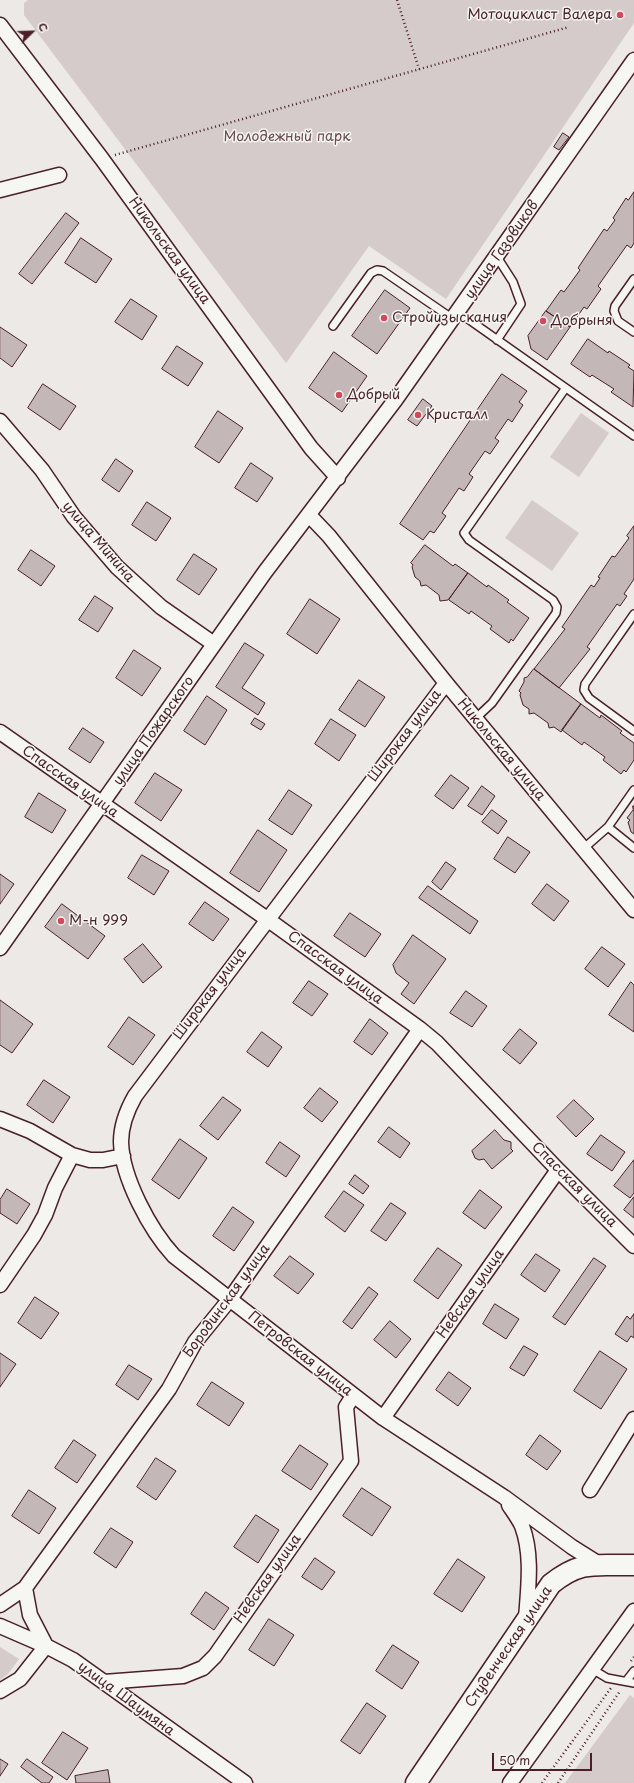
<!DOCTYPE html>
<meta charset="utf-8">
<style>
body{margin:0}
#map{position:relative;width:634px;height:1783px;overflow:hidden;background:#ece9e6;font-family:"Playpen Sans",sans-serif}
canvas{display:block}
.north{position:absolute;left:12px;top:12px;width:40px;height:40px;-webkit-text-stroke:3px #f6f6f2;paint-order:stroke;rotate:67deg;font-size:11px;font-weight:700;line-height:16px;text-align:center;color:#4a1f2b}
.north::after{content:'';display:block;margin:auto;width:14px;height:18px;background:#4a1f2b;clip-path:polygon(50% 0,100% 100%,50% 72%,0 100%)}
.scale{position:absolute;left:492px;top:1753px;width:100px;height:18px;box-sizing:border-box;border:2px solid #4a1f2b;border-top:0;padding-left:5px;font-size:12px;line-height:14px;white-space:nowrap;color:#4a1f2b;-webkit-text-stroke:3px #f6f6f2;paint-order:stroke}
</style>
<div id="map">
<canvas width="634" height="1783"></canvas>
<div class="north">С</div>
<div class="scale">50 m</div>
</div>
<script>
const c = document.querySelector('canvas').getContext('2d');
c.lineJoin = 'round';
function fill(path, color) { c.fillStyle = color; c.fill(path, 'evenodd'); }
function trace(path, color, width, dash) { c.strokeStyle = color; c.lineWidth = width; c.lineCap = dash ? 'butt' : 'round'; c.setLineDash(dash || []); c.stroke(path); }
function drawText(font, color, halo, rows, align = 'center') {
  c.font = font + ' "Playpen Sans",sans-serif'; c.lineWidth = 3; c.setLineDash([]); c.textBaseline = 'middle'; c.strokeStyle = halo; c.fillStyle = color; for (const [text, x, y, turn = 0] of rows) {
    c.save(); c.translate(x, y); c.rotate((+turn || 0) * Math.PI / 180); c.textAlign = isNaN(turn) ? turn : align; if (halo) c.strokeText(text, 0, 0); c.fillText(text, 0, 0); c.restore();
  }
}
fill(new Path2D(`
 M28,0h606v23l-188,276 -77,-53 -83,117 -262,-348v-12z
 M581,413l28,20 -30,44 -29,-20z
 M532,500l47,33 -27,38 -47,-33z
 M0,1647l19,12 -11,15 -8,6z
 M630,1695l4,3v85h-69z`), '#d4cbca');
const building = new Path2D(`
 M563,133l6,4 -10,13 -5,-3z
 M634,192v51l-3,5 -4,-3 -29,41 3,3 -14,20 -3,-2 -14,20 -24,-16 15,-21 3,2 16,-22 -2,-2 26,-39 3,2 8,-11 -2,-2 13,-20 2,2z
 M66,213l13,10 -47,61 -13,-10z
 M81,238l31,21 -16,24 -31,-20z
 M385,290l25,18 -33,46 -25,-18z
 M131,299l26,17 -15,24 -27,-18z
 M546,311l24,16 -23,33 -16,-11 -3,-13z
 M0,327l27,18 -15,22 -12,-9z
 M588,339l20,14 1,-2 21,14 -2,2 6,4 -1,36 -22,-15 3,-3 -22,-14 -2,2 -19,-13z
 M177,346l26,17 -15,23 -26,-17z
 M334,352l33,24 -25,36 -33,-24z
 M502,374l25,17 -8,11 4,3 -11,17 -4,-3 -13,19 4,3 -9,13 -5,-3 -16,23 4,3 -9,14 -5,-3 -17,25 4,3 -12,17 -4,-2 -7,9 -23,-16z
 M43,384l33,22 -16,24 -32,-22z
 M423,399l9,7 -15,20 -9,-6z
 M218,411l25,17 -24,35 -24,-16z
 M116,459l17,12 -14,21 -17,-12z
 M251,463l22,15 -16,24 -22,-14z
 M147,502l24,16 -15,23 -24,-16z
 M634,526v53l-10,15 3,2 -7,10 -3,-2 -30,43 3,2 -31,39 -25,-19 31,-40 -3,-2 29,-42 3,2 6,-9 -2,-1 14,-21 3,1 14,-19 -2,-2z
 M425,545l28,21 2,-2 13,9 -20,27 -8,1 -1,-6 -13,-10 -5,1 -1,-5 -5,-4 -3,-10 1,-2 -2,-2z
 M31,550l24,16 -14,20 -23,-16z
 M194,554l23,15 -18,26 -22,-15z
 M468,573l19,14 1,-2 21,15 -2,2 22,16 -16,23 -2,-2 -2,4 -19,-14 2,-3 -21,-15 -2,3 -20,-14z
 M95,596l18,12 -15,24 -19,-12z
 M310,599l30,20 -23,35 -30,-20z
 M245,643l19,12 -22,33 23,15 -7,12 -42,-28z
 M134,650l27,18 -19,28 -26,-18z
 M534,669l47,35 -20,28 -7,-5 -5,1 -1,-5 -14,-10 -5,1v-5l-6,-4 -3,-10 1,-2 -2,-2 5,-9v-4l3,-1z
 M359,680l26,17 -20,30 -26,-17z
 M207,696l20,14 -22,35 -21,-14z
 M581,704l19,14 1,-3 21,16 -2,2 14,10v17l-8,12 -2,-2 -3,4 -18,-14 2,-3 -21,-15 -2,3 -20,-15z
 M255,718l10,6 -4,6 -10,-6z
 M331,719l25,16 -17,26 -24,-17z
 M83,728l21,14 -14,21 -21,-14z
 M155,773l27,17 -21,31 -26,-18z
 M451,775l18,13 -16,21 -18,-13z
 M482,786l13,10 -13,19 -14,-9z
 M289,790l23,15 -20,30 -23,-15z
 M39,793l27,17 -14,23 -27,-16z
 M633,806h1v28l-3,-2 -3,-10 2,-2 -3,-2 6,-8z
 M492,810l15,11 -9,13 -16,-12z
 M258,830l29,20 -28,42 -29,-19z
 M508,837l22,15 -15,21 -21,-14z
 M142,855l27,16 -15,24 -26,-17z
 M446,862l10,7 -15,21 -9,-8z
 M0,874l14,10 -14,20z
 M547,884l22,17 -15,20 -22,-17z
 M428,886l50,35 -8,13 -51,-36z
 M205,902l24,17 -16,22 -24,-17z
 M62,904l43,32 -17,23 -43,-32z
 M350,913l31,21 -16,23 -31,-21z
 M413,935l33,24 -32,45 -13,-10 8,-11 -13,-10 -3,-8z
 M143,944l19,23 -19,16 -19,-24z
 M602,947l23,17 -17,23 -23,-18z
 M309,981l19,13 -16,22 -19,-13z
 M631,982l3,3v47l-25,-17z
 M466,991l21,15 -15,21 -22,-14z
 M0,1000l33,24 -21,29 -12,-8z
 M129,1017l26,18 -22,30 -25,-18z
 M370,1019l18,14 -16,22 -18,-13z
 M520,1029l17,14 -17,21 -17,-14z
 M262,1032l20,15 -14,20 -21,-15z
 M44,1080l26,17 -17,26 -26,-18z
 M320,1088l18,14 -16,20 -18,-14z
 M223,1097l18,13 -23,30 -18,-14z
 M574,1100l20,19 -18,18 -19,-20z
 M389,1127l21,16 -10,15 -22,-16z
 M495,1130l9,10 7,2v7l2,2 -21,18 -8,-10 -5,1 -4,-2 -3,-7z
 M601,1135l24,17 -13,19 -25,-17z
 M180,1139l27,19 -28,41 -27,-19z
 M280,1142l20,14 -14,21 -20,-14z
 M634,1160v33l-4,5 -16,-12z
 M355,1175l14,11 -6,8 -14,-10z
 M7,1189l23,15 -13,20 -17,-11v-13z
 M480,1190l22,17 -17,22 -22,-16z
 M344,1191l20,14 -19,27 -20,-15z
 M634,1197v21l-10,-8z
 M391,1203l15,10 -20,28 -15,-10z
 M233,1207l21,15 -20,29 -21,-15z
 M438,1248l24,17 -24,34 -24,-18z
 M536,1254l24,16 -15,22 -24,-17z
 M290,1256l24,18 -16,20 -24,-18z
 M594,1258l12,8 -41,59 -12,-8z
 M369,1287l9,7 -26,35 -9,-7z
 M35,1297l24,16 -18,26 -23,-16z
 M495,1304l24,15 -13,20 -23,-15z
 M634,1314v24l-3,-2 -4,6 -12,-8 12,-18 3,3z
 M390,1321l21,18 -15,19 -22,-18z
 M524,1346l14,8 -14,22 -14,-8z
 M600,1351l27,18 -26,40 -27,-18z
 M0,1353l16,11 -16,23z
 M129,1365l23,14 -14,21 -22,-15z
 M449,1372l22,16 -13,18 -22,-16z
 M212,1382l32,21 -15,23 -32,-21z
 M540,1435l21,16 -14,19 -21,-15z
 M74,1440l22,15 -19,28 -22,-15z
 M300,1445l28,19 -17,26 -29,-19z
 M156,1458l20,13 -20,29 -19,-13z
 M362,1488l29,19 -19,29 -29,-20z
 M29,1490l27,18 -17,26 -27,-18z
 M256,1515l23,15 -21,33 -24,-16z
 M111,1528l22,14 -17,26 -22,-15z
 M315,1558l20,14 -13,18 -20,-13z
 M458,1559l27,18 -23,35 -28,-18z
 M206,1592l23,16 -15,22 -23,-16z
 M269,1619l25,16 -20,31 -25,-16z
 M393,1645l26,17 -17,27 -26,-18z
 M367,1703l19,13 -26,38 -19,-13z
 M63,1732l25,16 -21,32 -25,-17z
 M0,1759l8,5 -8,12z
 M27,1759l26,18 -4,6h-7l-21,-16z
 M108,1770l2,13h-34l-1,-7z`);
fill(building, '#c4b7b7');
trace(building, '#4a1f2b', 1);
const lane = new Path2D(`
 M634,279l-19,27 -1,5 4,10 16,11
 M458,312l176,124
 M333,326l38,-53 6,-3 6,1 70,48
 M497,340l24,-36 -8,-22 -16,-25
 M634,614l-49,70 -1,6 5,8 45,33
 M475,719l17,-16 64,-90 1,-6 -4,-7 -84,-60 -5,-7 101,-144
 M608,827l26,21
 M583,849l25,-22 26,-37
 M592,1669l15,9 27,5
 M627,1680l7,-9`);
const street = new Path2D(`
 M0,25l102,134 209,289 27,30
 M0,190l59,-15
 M0,421l42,49 32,47 43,50 44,40 53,37
 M309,515l20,21 117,147 188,227
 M446,683l-311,413c-8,14 -14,29 -14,46 1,36 29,88 53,114l209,162 121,79 68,50 27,17
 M0,732l267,187 153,110 17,14 121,127 76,76
 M0,948l265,-376 131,-173 238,-339
 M0,1119l30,12 42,24 18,5h13l20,-4
 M0,1285l34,-50 11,-20 10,-27 17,-33
 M383,1418l175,-248
 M590,1490l44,-71
 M509,1505c4,6 10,14 13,21 11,29 6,63 4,93
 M0,1605l25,-17 144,-199 26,-47 35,-43 190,-270
 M0,1626l46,20 27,14 172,123
 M104,1682l79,-6 20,-8 12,-12 136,-195 -5,-54 7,-11
 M0,1691l20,-12 26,-33 -16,-31 -5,-27
 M510,1783l124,-172`);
const secondary = new Path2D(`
 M416,1783l135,-199c31,-25 46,-18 83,-19`);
trace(lane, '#4a1f2b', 10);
trace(street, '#4a1f2b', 17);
trace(secondary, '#4a1f2b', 23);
trace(new Path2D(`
 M397,0l22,69
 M115,155l454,-128
 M631,1661l3,-4
 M542,1783l69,-95
 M558,1783l62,-92`), '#4a1f2b', 2.5, [1, 3]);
trace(lane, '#f6f6f2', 7);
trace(street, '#f6f6f2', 14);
trace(secondary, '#f6f6f2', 20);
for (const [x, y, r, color] of [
 [620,15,4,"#d1495b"],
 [384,318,4,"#d1495b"],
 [543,321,4,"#d1495b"],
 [339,395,4,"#d1495b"],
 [418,415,4,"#d1495b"],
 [61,921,4,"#d1495b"]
]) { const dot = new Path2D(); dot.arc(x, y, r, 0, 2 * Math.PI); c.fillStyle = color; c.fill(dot); trace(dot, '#f6f6f2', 1.5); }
drawText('14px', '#4a1f2b', '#f6f6f2', [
 ["Мотоциклист Валера",612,15,"right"],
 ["Стройизыскания",392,318],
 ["Добрыня",551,321],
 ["Добрый",347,395],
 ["Кристалл",426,415],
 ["М-н 999",69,921]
], 'left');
drawText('14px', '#6c4a53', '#f6f6f2', [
 ["Молодежный парк",287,137]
]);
drawText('14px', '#4a1f2b', '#f6f6f2', [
 ["улица Газовиков",502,250,-55],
 ["Никольская улица",169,251,54],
 ["улица Минина",98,542,49],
 ["улица Пожарского",154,731,-55],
 ["Широкая улица",405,736,-53],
 ["Никольская улица",501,750,50],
 ["Спасская улица",70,782,35],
 ["Спасская улица",335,968,36],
 ["Широкая улица",210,994,-53],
 ["Спасская улица",574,1185,45],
 ["Невская улица",471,1294,-55],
 ["Бородинская улица",227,1301,-54],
 ["Петровская улица",300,1354,38],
 ["Невская улица",268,1579,-55],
 ["Студенческая улица",509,1647,-56],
 ["улица Шаумяна",126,1699,36]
]);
</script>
